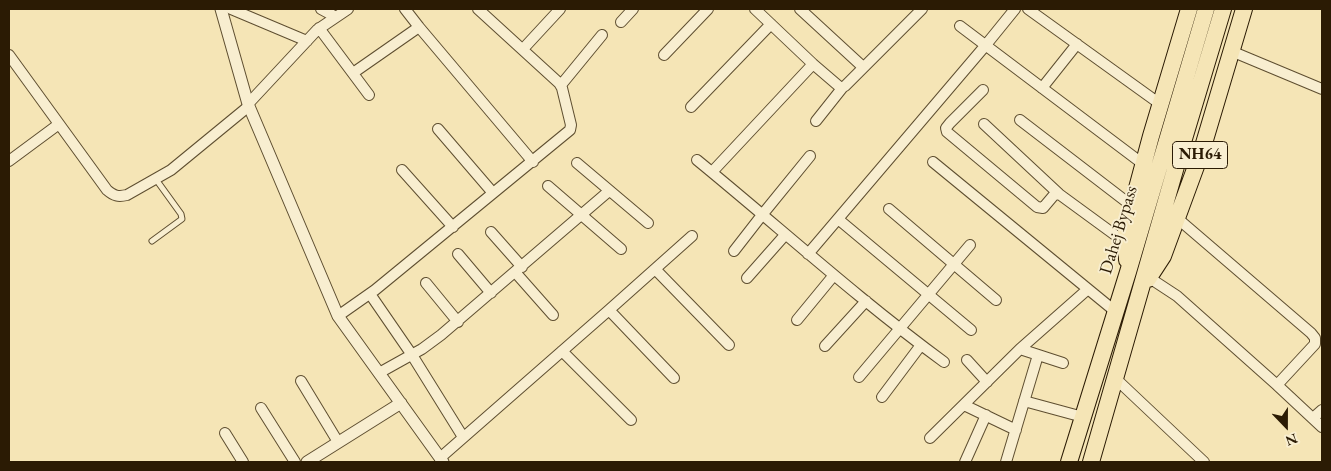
<!DOCTYPE html>
<style>
body{margin:0}
#map{position:relative;width:1331px;height:471px;overflow:hidden;background:#f5e5b6;font-family:"EB Garamond",serif}
canvas{display:block}
.frame{position:absolute;inset:0;border:10px solid #2b1b04;pointer-events:none}
.north{position:absolute;left:1261px;top:401px;width:50px;height:50px;-webkit-text-stroke:4px #f8eed0;paint-order:stroke;rotate:158deg;font-size:14px;font-weight:700;line-height:20px;text-align:center;color:#2b1b04}
.north::after{content:'';display:block;margin:auto;width:18px;height:22px;background:#2b1b04;clip-path:polygon(50% 0,100% 100%,50% 72%,0 100%)}
</style>
<div id="map">
<canvas width="1331" height="471"></canvas>
<div class="frame"></div>
<div class="north">N</div>
</div>
<script>
const g = document.querySelector('canvas').getContext('2d');
g.lineJoin = 'round';
function trace(path, color, width, dash) {
  g.strokeStyle = color;
  g.lineWidth = width;
  g.lineCap = dash ? 'butt' : 'round';
  g.setLineDash(dash || []);
  g.stroke(path);
}
function label(font, color, halo, rows, align = 'center') {
  g.font = font + ' "EB Garamond",serif';
  g.lineWidth = 4;
  g.setLineDash([]);
  g.textBaseline = 'middle';
  g.strokeStyle = halo;
  g.fillStyle = color;
  for (const [text, x, y, turn = 0] of rows) {
    g.save();
    g.translate(x, y);
    g.rotate((+turn || 0) * Math.PI / 180);
    g.textAlign = isNaN(turn) ? turn : align;
    if (halo) g.strokeText(text, 0, 0);
    g.fillText(text, 0, 0);
    g.restore();
  }
}
const service = new Path2D(`
 M152,241L182,219L181,214L155,178`);
const minor = new Path2D(`
 M231,9L307,41
 M321,9L336,17
 M405,9L419,27L533,162
 M755,9L813,64L841,88L845,86L922,9
 M800,9L863,67
 M1028,9L1160,104
 M621,22L633,9
 M960,26L1143,164
 M319,28L369,95
 M523,49L560,9
 M1231,51L1322,89
 M9,55L107,190C114,196 118,197 127,195L171,170L249,106
 M664,55L708,9
 M353,73L419,27
 M561,85L602,35
 M1042,88L1077,44
 M983,90L950,123L946,128L947,132L1037,207L1043,208L1054,195L1059,194L1126,243
 M248,104L317,30L348,9
 M691,107L771,24
 M1020,120L1132,206
 M816,121L843,87
 M984,124L1059,194
 M438,129L493,193
 M697,160C779,227 858,299 944,362
 M9,161L59,124
 M933,162L1116,312
 M577,163L648,223
 M402,170L453,227
 M712,172L813,64
 M548,186L621,249
 M889,209L996,300
 M1177,218L1311,333L1315,338V344L1277,385
 M838,219L971,330
 M491,232L522,267
 M734,251L762,215L810,156
 M458,254L491,293
 M808,254L985,46L1015,9
 M655,269L729,345
 M515,272L553,315
 M1145,275L1177,296L1277,385L1322,427
 M747,278L785,235
 M426,283L458,322
 M370,294L412,355L463,437
 M609,310L674,378
 M338,316L375,290L570,130L571,125L562,88L559,83L478,9
 M797,320L834,275
 M825,346L866,301
 M1020,349L1063,363
 M562,351L631,420
 M967,360L987,382
 M379,373L422,349L441,335L609,191
 M859,377L970,245
 M1115,378L1204,462
 M301,381L338,442
 M882,397L921,345
 M1024,401L1083,417
 M964,405L1016,430
 M261,408L295,462
 M1313,418L1322,410
 M225,433L243,462
 M930,438L1020,349L1088,289
 M440,458L609,310L692,236
 M965,462L986,415
 M1006,462L1038,355`);
const tertiary = new Path2D(`
 M221,9L248,104L338,316L443,462
 M307,462L401,403`);
const trunk = new Path2D(`
 M1127,260L1126,229L1151,136L1189,9
 M1148,279L1163,256L1202,150L1244,9
 M1069,462L1128,272L1206,9
 M1091,462L1183,142L1223,9`);
trace(service, '#5e4e30', 7);
trace(minor, '#5e4e30', 12);
trace(tertiary, '#5e4e30', 13);
trace(trunk, '#2b1b04', 18);
trace(service, '#f8eed0', 5);
trace(minor, '#f8eed0', 10);
trace(tertiary, '#f8eed0', 11);
trace(trunk, '#f5e5b6', 16);
for (const [x, y, w] of [
 [1200,155,55]
]) {
  const box = new Path2D();
  box.roundRect(x - w / 2, y - 13.5, w, 27, 4);
  g.fillStyle = '#f8eed0';
  g.fill(box);
  trace(box, '#2b1b04', 1);
}
label('bold 16px', '#2b1b04', null, [
 ["NH64",1200,155]
]);
label('18px', '#2b1b04', '#f8eed0', [
 ["Dahej Bypass",1119,230,-73]
]);
</script>
